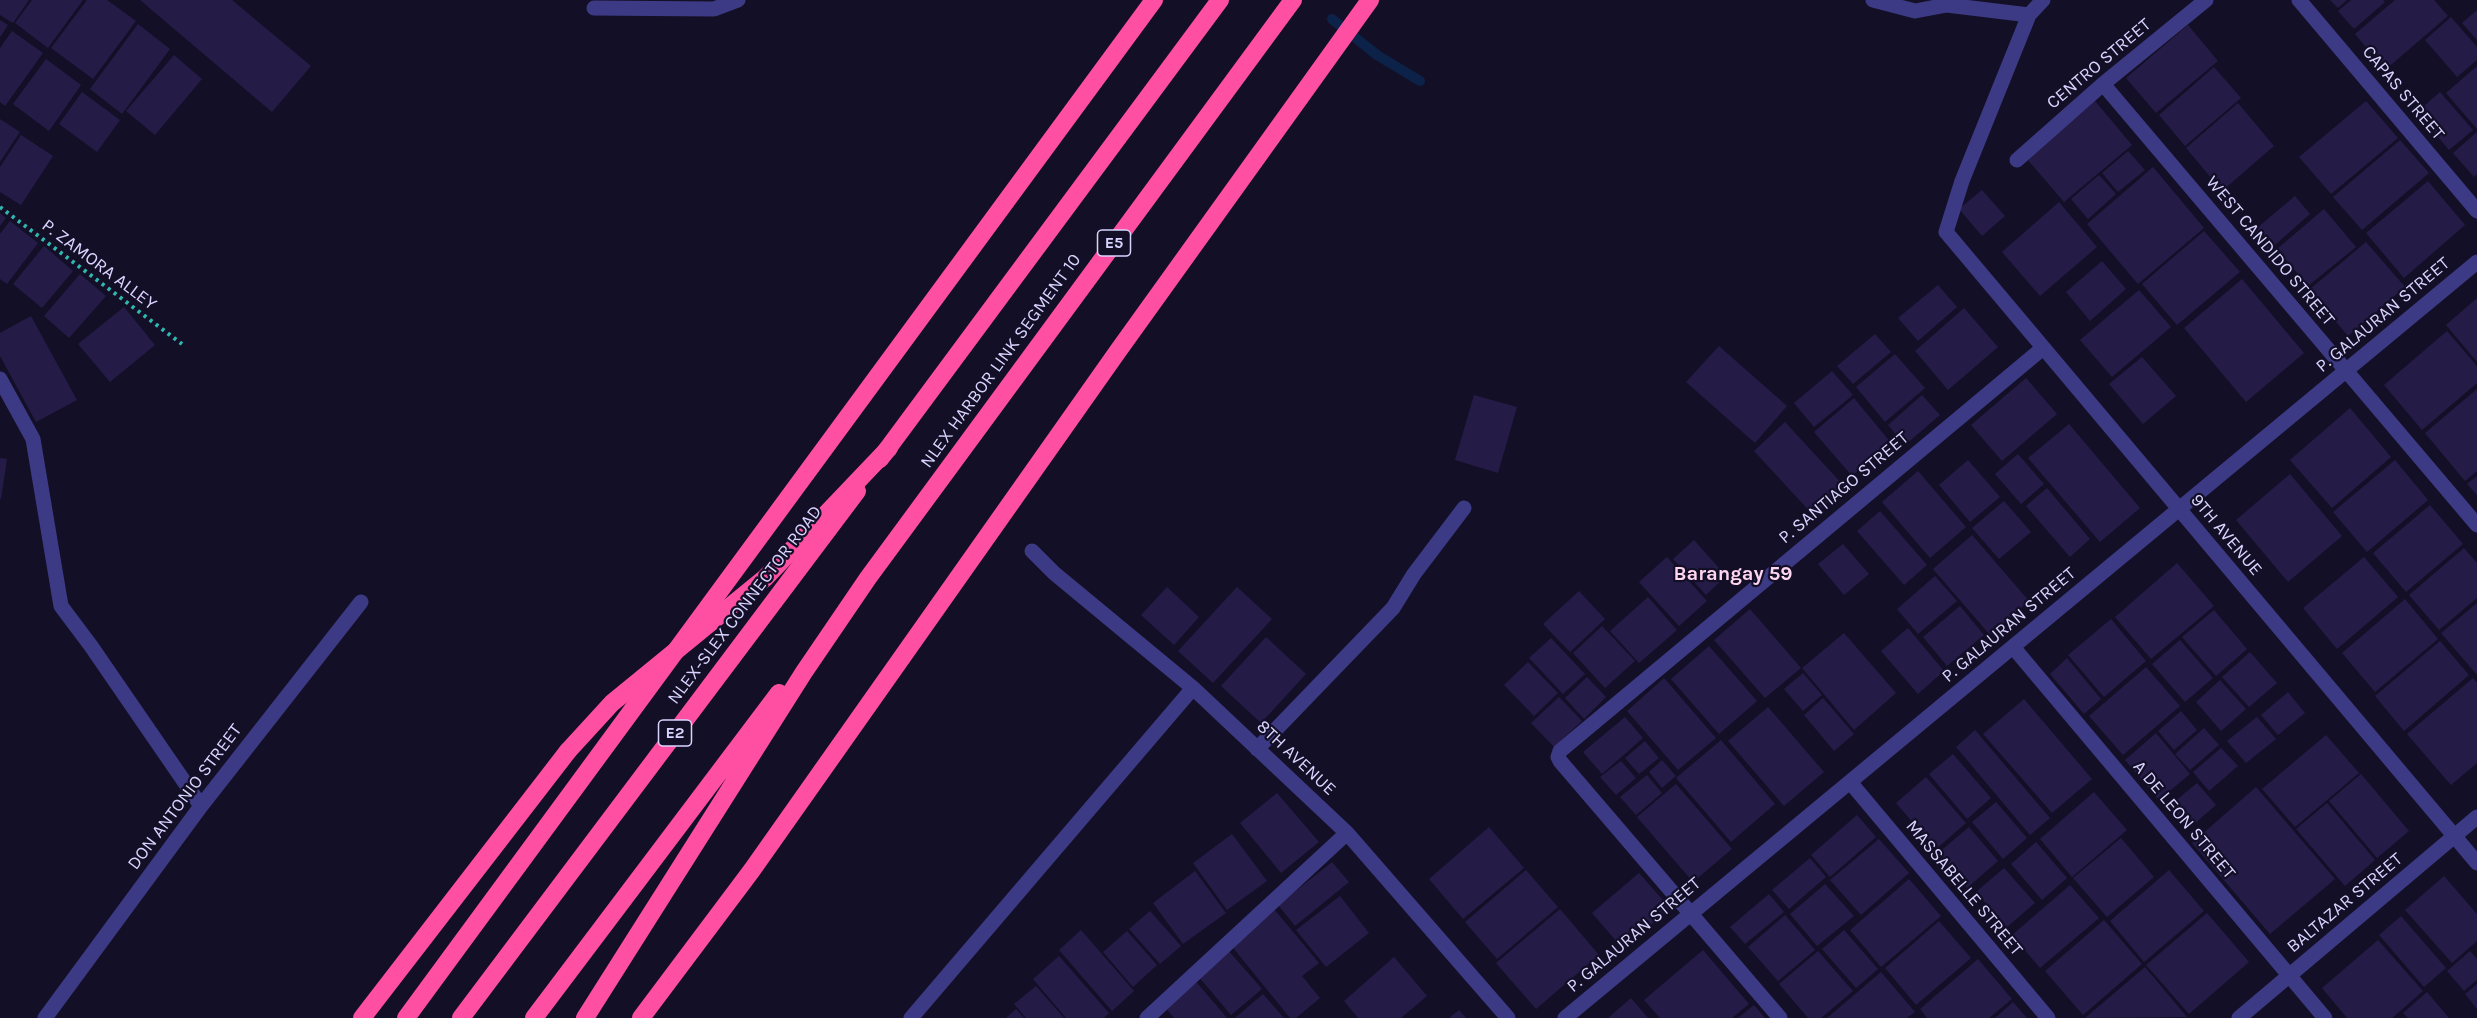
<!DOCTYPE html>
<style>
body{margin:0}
canvas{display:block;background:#130f26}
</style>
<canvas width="2477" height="1018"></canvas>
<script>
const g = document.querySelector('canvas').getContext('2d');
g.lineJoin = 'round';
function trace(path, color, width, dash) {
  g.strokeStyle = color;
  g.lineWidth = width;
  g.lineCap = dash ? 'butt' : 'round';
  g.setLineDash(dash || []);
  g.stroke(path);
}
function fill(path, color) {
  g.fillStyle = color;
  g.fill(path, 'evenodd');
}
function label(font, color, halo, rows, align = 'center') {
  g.font = font + ' Karla,sans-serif';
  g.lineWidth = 4.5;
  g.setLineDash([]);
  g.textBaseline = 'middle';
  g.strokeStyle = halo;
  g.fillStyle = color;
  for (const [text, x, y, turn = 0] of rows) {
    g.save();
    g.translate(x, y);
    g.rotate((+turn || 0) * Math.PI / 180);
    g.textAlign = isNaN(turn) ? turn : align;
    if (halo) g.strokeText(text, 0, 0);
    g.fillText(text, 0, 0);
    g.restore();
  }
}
trace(new Path2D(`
 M1332,19L1377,55L1420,81`), '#0c2248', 10);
fill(new Path2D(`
 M0,0H29L13,23L0,15Z
 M32,0H83L48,48L15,23Z
 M87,0H107L136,21L93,79L51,48Z
 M140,0H232L311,66L272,112Z
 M2330,0H2347L2338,8Z
 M2351,0H2383L2385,2L2354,29L2338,11Z
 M2395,0H2434L2448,16L2385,70L2355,34Z
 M2477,10V40L2462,23Z
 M2451,17L2477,47V60L2457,77L2425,40Z
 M0,20L8,25L0,37Z
 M138,24L170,49L122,114L90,89Z
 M2188,25L2218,61L2156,113L2126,78Z
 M12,31L43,53L5,106L0,102V48Z
 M174,55L202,79L155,135L126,111Z
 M46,59L81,85L49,131L13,104Z
 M2477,66V129L2446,93Z
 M2214,67L2241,98L2185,146L2159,115Z
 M82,92L120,120L97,152L59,124Z
 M2440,92L2473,130L2449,150L2417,112Z
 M2095,101L2132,145L2064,202L2027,159Z
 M2366,101L2398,138L2331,194L2299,157Z
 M2238,103L2274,146L2222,191L2186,148Z
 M0,119L20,132L0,162Z
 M2477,132V174L2474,177L2453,153Z
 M21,135L53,156L21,205L0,192V167Z
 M2400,140L2429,173L2362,230L2333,197Z
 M2128,151L2145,170L2118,192L2102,173Z
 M2153,167L2204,228L2138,284L2087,224Z
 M2099,175L2116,194L2088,219L2071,199Z
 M2428,181L2465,225L2404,278L2366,233Z
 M1982,190L2005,216L1982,236L1959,209Z
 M2295,196L2310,214L2267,252L2251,233Z
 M2059,202L2097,247L2040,296L2002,252Z
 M2324,209L2356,247L2308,286L2277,249Z
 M0,213L6,218L0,226Z
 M10,221L38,243L7,284L0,279V234Z
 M2204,231L2240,272L2177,325L2142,284Z
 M2366,242L2405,287L2348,336L2309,290Z
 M44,246L73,271L42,308L13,284Z
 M2102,261L2126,289L2090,321L2066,292Z
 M80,274L106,296L69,338L44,316Z
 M2242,279L2304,353L2246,402L2184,328Z
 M1938,285L1957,307L1918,341L1898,318Z
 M2139,290L2171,327L2112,377L2080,340Z
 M2477,298V362L2446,325Z
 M124,307L155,345L110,382L78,344Z
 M1964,308L1998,347L1948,390L1915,351Z
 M31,316L77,400L36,422L0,356V333Z
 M2447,331L2477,366V383L2422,430L2384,385Z
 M1875,334L1891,352L1853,384L1837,366Z
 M1719,346L1787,406L1755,443L1686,382Z
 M1895,354L1925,388L1885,422L1856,387Z
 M2142,357L2176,396L2143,424L2109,384Z
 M1832,371L1853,395L1814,427L1794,403Z
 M2026,378L2057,414L2002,461L1971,425Z
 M2477,389V471L2465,481L2425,433Z
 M1474,395L1517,407L1498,473L1455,460Z
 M1922,395L1940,415L1905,445L1888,425Z
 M1854,398L1891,443L1852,476L1814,432Z
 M2350,408L2391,457L2332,508L2290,460Z
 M1785,422L1845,487L1814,516L1754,451Z
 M2069,424L2140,508L2100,542L2028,458Z
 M2018,454L2044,484L2021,504L1995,474Z
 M0,458L7,459L1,499H0Z
 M1968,460L2000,497L1970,522L1939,485Z
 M2395,460L2428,500L2367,552L2333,512Z
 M1918,471L1966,527L1930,558L1882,502Z
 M2290,474L2342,536L2288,582L2236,520Z
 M2477,476V495L2467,484Z
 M2047,488L2090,539L2070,557L2026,506Z
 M2004,501L2031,532L1999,559L1972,528Z
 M2430,505L2463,544L2406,592L2373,553Z
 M1880,511L1927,565L1904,585L1857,531Z
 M1972,535L2029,601L1990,635L1933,569Z
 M1694,540L1726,576L1706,595L1673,559Z
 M1843,544L1869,574L1844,595L1818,564Z
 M2464,548L2477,563V598L2439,630L2409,595Z
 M1667,557L1707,601L1679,626L1639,582Z
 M2364,557L2398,597L2337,649L2303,608Z
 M2177,563L2214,606L2151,659L2115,617Z
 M1935,576L1957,601L1918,634L1897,609Z
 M1167,587L1199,617L1174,645L1141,615Z
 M1237,587L1272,619L1213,683L1178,651Z
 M1579,591L1605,619L1570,652L1543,624Z
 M1648,597L1677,630L1639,663L1610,631Z
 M2405,599L2438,639L2375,692L2342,653Z
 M2477,603V675L2441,633Z
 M1960,606L1984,635L1947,666L1923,637Z
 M1750,609L1801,668L1765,698L1714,640Z
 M2214,610L2247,649L2216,676L2182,637Z
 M2111,619L2146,661L2104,697L2068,655Z
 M1602,626L1635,661L1605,688L1573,653Z
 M1908,628L1944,671L1918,694L1881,651Z
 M1844,633L1896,693L1854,730L1802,668Z
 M1266,637L1306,674L1261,723L1221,686Z
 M1551,638L1585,674L1563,694L1529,658Z
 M2180,640L2213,678L2185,702L2152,664Z
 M2440,641L2469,675L2404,731L2375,696Z
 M1709,646L1757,701L1719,734L1671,679Z
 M2250,652L2277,683L2249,707L2222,677Z
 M2067,658L2101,699L2084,714L2050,674Z
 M1528,662L1558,693L1534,716L1504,685Z
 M2146,667L2180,706L2123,755L2089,716Z
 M1803,673L1822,695L1803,711L1784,689Z
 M1587,677L1606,697L1584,719L1565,698Z
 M1664,678L1716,738L1678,770L1627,711Z
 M2473,678L2477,683V763L2451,785L2407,734Z
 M2220,680L2246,709L2221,731L2196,702Z
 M2288,692L2305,713L2278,735L2261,715Z
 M1559,697L1582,721L1554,747L1531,723Z
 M1823,698L1854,734L1834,751L1804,715Z
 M2024,699L2092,779L2052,813L1983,734Z
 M1768,707L1824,772L1784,806L1728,741Z
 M2181,711L2197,730L2174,750L2158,731Z
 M1625,717L1643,738L1602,774L1583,752Z
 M2257,717L2276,739L2246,763L2227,741Z
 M2204,728L2219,745L2190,770L2175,754Z
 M1975,730L2050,818L2030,835L1956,747Z
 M2156,733L2190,774L2159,800L2125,760Z
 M2326,735L2359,773L2295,827L2262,789Z
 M1721,740L1775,804L1731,842L1676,778Z
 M1645,741L1659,758L1639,774L1625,758Z
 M2221,748L2238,766L2209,791L2193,772Z
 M1953,754L1991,798L1967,819L1929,774Z
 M1662,760L1676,776L1662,788L1649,772Z
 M1621,761L1636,778L1616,795L1600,777Z
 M2361,774L2409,831L2377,858L2329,801Z
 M1647,775L1662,793L1636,815L1620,797Z
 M1926,777L1966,823L1936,849L1896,803Z
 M2197,783L2216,805L2187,830L2168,807Z
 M1676,784L1732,849L1693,882L1637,817Z
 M2256,787L2335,879L2270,934L2192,843Z
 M2094,792L2127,830L2072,877L2040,839Z
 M1277,793L1319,842L1281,873L1240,823Z
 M1996,802L2027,838L2003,859L1972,822Z
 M2327,803L2375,860L2345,886L2296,829Z
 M1857,815L1876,837L1830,877L1811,855Z
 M1489,827L1524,868L1463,919L1429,879Z
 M1969,827L1998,861L1967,888L1937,854Z
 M1232,834L1267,881L1227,910L1193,863Z
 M2121,838L2154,877L2107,917L2073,878Z
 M1879,839L1909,873L1861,915L1830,880Z
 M2036,842L2067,878L2042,900L2011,864Z
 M1810,858L1826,877L1789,909L1772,890Z
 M1332,862L1349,882L1295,926L1278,905Z
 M2004,868L2035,903L2007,927L1976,892Z
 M1526,870L1558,907L1497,959L1465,922Z
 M2169,870L2204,911L2144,962L2110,921Z
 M1195,871L1226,913L1183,944L1153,903Z
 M1639,873L1670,908L1623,949L1592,913Z
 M2444,876L2477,914V941L2452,963L2405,910Z
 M1909,879L1941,916L1881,967L1850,930Z
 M1825,884L1854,916L1817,946L1790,914Z
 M2070,885L2099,918L2040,968L2012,935Z
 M1769,894L1784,912L1745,944L1730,927Z
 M1340,896L1369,933L1326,967L1296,930Z
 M1274,909L1319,963L1302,976L1320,998L1296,1018H1290L1230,944Z
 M1560,909L1599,955L1536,1009L1496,963Z
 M1150,911L1181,946L1160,964L1129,929Z
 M2207,913L2249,962L2189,1014L2146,965Z
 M1785,915L1815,950L1778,981L1748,947Z
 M2401,916L2446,968L2424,987L2379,935Z
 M2104,920L2142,964L2083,1015L2045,971Z
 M1939,921L1971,958L1916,1005L1885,968Z
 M1081,930L1134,991L1112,1011L1059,950Z
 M1844,930L1878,969L1856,988L1822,949Z
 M1127,931L1157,965L1133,987L1103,952Z
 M2378,940L2423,991L2392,1018H2347L2322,988Z
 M1228,950L1262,989L1231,1015L1198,976Z
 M1703,950L1749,1004L1732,1018H1660L1644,1000Z
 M1818,951L1853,991L1821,1018H1808L1779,984Z
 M2470,951L2477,959V980L2464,991L2447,971Z
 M1059,956L1109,1013L1104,1018H1066L1033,979Z
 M1394,957L1427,996L1401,1018H1358L1344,1001Z
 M1978,959L2012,999L1989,1018H1927L1920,1009Z
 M2145,967L2187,1017L2085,1018Z
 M1881,972L1915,1012L1907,1018H1827Z
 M1193,978L1227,1018H1174L1162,1004Z
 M2477,984V1009L2465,994Z
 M1036,986L1064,1018H1026L1014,1004Z
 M2427,992L2449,1018H2408L2403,1013Z
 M1263,994L1284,1018H1235Z
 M1631,998L1648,1018H1608Z
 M2013,1002L2027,1018H1995Z
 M1754,1005L1765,1018H1738Z
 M1016,1009L1024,1018H1006Z
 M1459,1010L1466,1018H1449Z`), '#241b47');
trace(new Path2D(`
 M0,207L182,344`), '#2fb8b0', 4, [3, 4.5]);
trace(new Path2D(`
 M1873,0L1915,11L1947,5L2029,15
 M2043,0L2029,15L1962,181L1946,232L2477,863
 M2299,0L2477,211
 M594,8L714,9L738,0
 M2103,84L2477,525
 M2017,160L2103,84L2206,0
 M0,379L33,439L61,606L91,646L201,806
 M1032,551L1054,573L1193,688L1347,833L1508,1018
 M2013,647L2325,1018
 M1257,749L1393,608L1414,574L1464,508
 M1850,782L2048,1018
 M45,1018L201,806L361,602
 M911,1018L1193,688
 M1147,1018L1347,833
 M1565,1018L2477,262
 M1780,1018L1560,761L1558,757L1560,751L2043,348
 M2239,1018L2477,817`), '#3d3a85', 15);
trace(new Path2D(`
 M880,459L1220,0
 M362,1018L568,751
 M406,1018L1154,0
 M461,1018L857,491
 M534,1018L779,693
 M585,1018L804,672L868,578L1293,0
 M641,1018L752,870L1118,351L1370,0`), '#ff4fa3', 18);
trace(new Path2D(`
 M568,751L612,703L765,578L889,448`), '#ff4fa3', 18);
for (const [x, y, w] of [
 [1114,243,33],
 [675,733,33]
]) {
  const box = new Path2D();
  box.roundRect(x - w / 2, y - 13, w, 26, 4.5);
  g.fillStyle = '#130f26';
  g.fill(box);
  trace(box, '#d9d4ff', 1.5);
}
label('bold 16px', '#d9d4ff', null, [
 ["E5",1114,243],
 ["E2",675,733]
]);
label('18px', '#d9d4ff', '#130f26', [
 ["CENTRO STREET",2099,64,-40],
 ["CAPAS STREET",2403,93,50],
 ["WEST CANDIDO STREET",2270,251,50],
 ["P. ZAMORA ALLEY",99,265,37],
 ["P. GALAURAN STREET",2383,315,-40],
 ["NLEX HARBOR LINK SEGMENT 10",1001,361,-54],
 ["P. SANTIAGO STREET",1844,488,-40],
 ["9TH AVENUE",2226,535,50],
 ["NLEX-SLEX CONNECTOR ROAD",745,605,-53],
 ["P. GALAURAN STREET",2009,625,-40],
 ["8TH AVENUE",1296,758,43],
 ["DON ANTONIO STREET",185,797,-53],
 ["A DE LEON STREET",2184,820,50],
 ["MASSABELLE STREET",1964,888,50],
 ["BALTAZAR STREET",2345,903,-40],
 ["P. GALAURAN STREET",1634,935,-40]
]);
label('bold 20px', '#ffd6f0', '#130f26', [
 ["Barangay 59",1733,574]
]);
</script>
